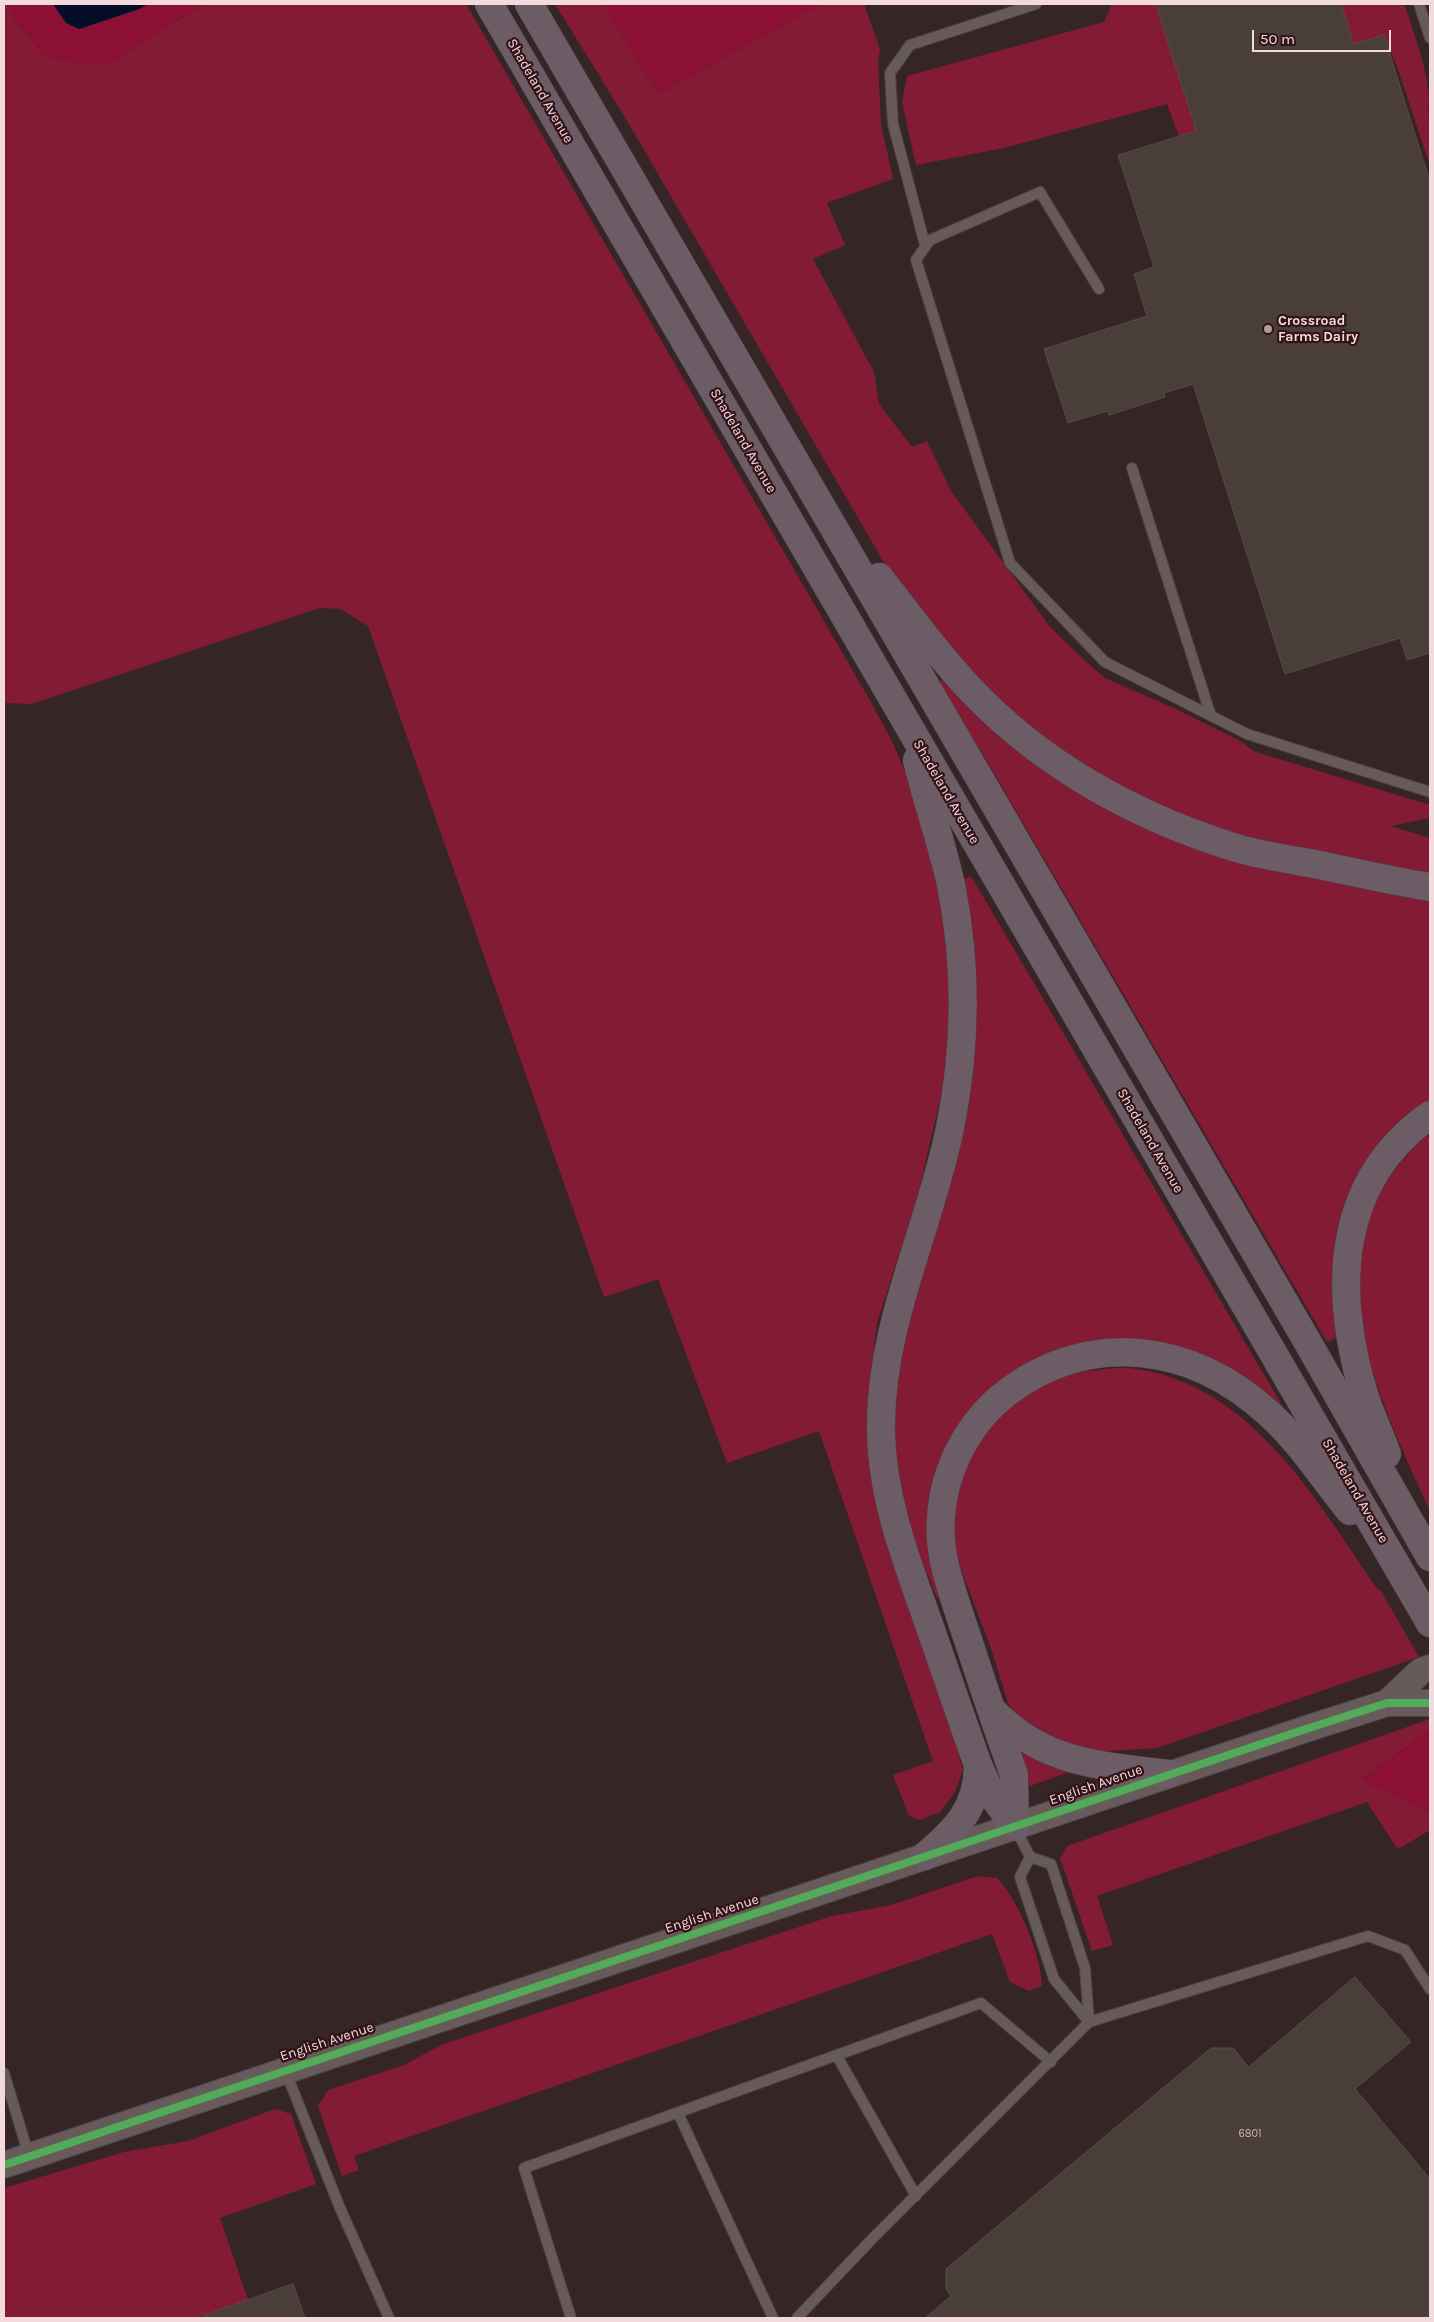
<!DOCTYPE html>
<style>
body{margin:0}
#map{position:relative;width:1434px;height:2322px;overflow:hidden;background:#362527;font-family:Karla,sans-serif}
canvas{display:block}
.frame{position:absolute;inset:0;border:5px solid #f3dbdd;pointer-events:none}
.scale{position:absolute;left:1252px;top:30px;width:139px;height:22px;box-sizing:border-box;border:2px solid #f3dbdd;border-top:0;padding-left:6px;font-size:15px;line-height:18px;white-space:nowrap;color:#f3dbdd;-webkit-text-stroke:4px #331317;paint-order:stroke}
</style>
<div id="map">
<canvas width="1434" height="2322"></canvas>
<div class="frame"></div>
<div class="scale">50 m</div>
</div>
<script>
const g = document.querySelector('canvas').getContext('2d');
g.lineJoin = 'round';
function fill(path, color) {
  g.fillStyle = color;
  g.fill(path, 'evenodd');
}
function trace(path, color, width, dash) {
  g.strokeStyle = color;
  g.lineWidth = width;
  g.lineCap = dash ? 'butt' : 'round';
  g.setLineDash(dash || []);
  g.stroke(path);
}
function label(font, color, halo, rows, align = 'center') {
  g.font = font + ' Karla,sans-serif';
  g.lineWidth = 4.5;
  g.setLineDash([]);
  g.textBaseline = 'middle';
  g.strokeStyle = halo;
  g.fillStyle = color;
  for (const [text, x, y, turn = 0] of rows) {
    g.save();
    g.translate(x, y);
    g.rotate((+turn || 0) * Math.PI / 180);
    g.textAlign = isNaN(turn) ? turn : align;
    if (halo) g.strokeText(text, 0, 0);
    g.fillText(text, 0, 0);
    g.restore();
  }
}
fill(new Path2D(`
 M4,4H7L17,23L43,54L77,64H107L204,4H466L868,697L892,741L909,781L941,888L948,942L949,1043L941,1095L918,1195L877,1323L869,1391L949,1721L963,1770L955,1792L940,1812L920,1820L909,1816L893,1775L933,1761L819,1431L727,1463L658,1279L604,1297L368,626L341,609L319,608L31,704L4,703Z
 M555,4H604L658,94L820,4H864L880,49L878,61L881,124L893,179L827,203L845,245L813,259L874,372L879,404L912,447L927,441L951,491L1050,627L1083,659L1105,678L1178,710L1242,742L1253,751L1430,805V818L1391,826L1430,838V874L1256,841L1163,810L1070,759L980,683L893,578L623,114Z
 M1112,4H1156L1196,131L1179,136L1167,104L1004,148L916,165L902,102L907,76L1104,22Z
 M1341,4H1404C1413,30 1434,86 1428,112L1430,120V166L1399,72L1384,35L1354,44Z
 M948,676L1138,820L1430,895V1103L1404,1120L1371,1154L1348,1200L1339,1336L1327,1342L978,746L972,749L936,684Z
 M971,876L1283,1407L1275,1411L1246,1383L1086,1343L1067,1347L1047,1355L964,1421L942,1596L937,1598L899,1503L890,1388L940,1189L960,881Z
 M1430,1134V1511C1385,1411 1320,1285 1387,1181C1399,1163 1412,1147 1430,1134Z
 M1087,1365L1088,1371C1101,1370 1116,1367 1129,1368C1249,1381 1314,1497 1376,1587L1381,1591L1419,1657L1157,1748L1092,1752L1063,1746L1018,1718L1008,1703L992,1651L963,1575L957,1554L954,1529V1503L960,1481L971,1455L989,1427L1013,1403L1033,1389Z
 M1430,1719V1731L1361,1779L1430,1813V1830L1400,1848L1396,1847L1367,1802L1097,1896L1113,1945L1092,1951L1060,1858L1067,1846Z
 M1016,1744L1077,1769L1030,1786Z
 M978,1876L997,1878C1019,1901 1041,1955 1042,1986L1029,1991L1010,1982L992,1934L354,2156L359,2170L342,2176L318,2106L328,2090L404,2065L441,2045L832,1916L891,1905Z
 M275,2109L291,2114L316,2184L220,2218L248,2300L197,2318H4V2188L124,2152L188,2141Z`), '#831b35');
fill(new Path2D(`
 M7,4H53L66,22L80,29L139,9L148,4H204L107,64H77L43,54L17,23Z
 M604,4H820L658,94Z
 M1430,1731V1813L1361,1779Z`), '#8c0f35');
fill(new Path2D(`
 M53,4H148L139,9L79,29L66,23Z`), '#050e29');
const building = new Path2D(`
 M1156,4H1341L1354,44L1384,35L1430,182V653L1407,660L1400,638L1285,674L1193,384L1164,393L1165,397L1109,415L1107,411L1068,423L1044,349L1147,316L1134,274L1154,267L1118,155L1196,131Z
 M1355,1977L1411,2042L1355,2089L1430,2179V2318H925L951,2296L946,2289V2269L1211,2048H1233L1248,2067Z
 M293,2284L305,2318H204L203,2316Z`);
fill(building, '#4a3e39');
trace(building, '#584c47', 1);
const service = new Path2D(`
 M1419,4L1430,38
 M925,245L893,124L890,73L910,45L1036,4
 M1099,289L1040,192L930,240L916,260L1010,563L1105,662L1247,734L1430,792
 M1132,468L1211,716
 M1015,1827L1030,1857L1051,1864L1085,1968L1089,2022L1054,1979L1020,1877L1030,1857
 M837,2056L916,2196
 M285,2070L340,2208L389,2318
 M4,2073L29,2156
 M678,2113L773,2318
 M571,2318L524,2168L981,2003L1051,2062
 M797,2318L872,2239L1089,2022L1368,1936L1405,1950L1430,1989`);
const tertiary = new Path2D(`
 M1387,1703L1421,1671L1430,1668
 M4,2165L1306,1729L1387,1703H1430`);
const motorway = new Path2D(`
 M489,4L1430,1623
 M529,4L1307,1341L1430,1557
 M879,577C909,615 937,654 970,689C1040,763 1132,815 1230,846C1257,855 1287,859 1315,864C1353,872 1392,881 1430,887
 M917,760C927,802 942,843 951,885C967,965 966,1049 950,1128C929,1231 879,1326 881,1432C882,1495 904,1554 925,1613C943,1664 960,1715 978,1765L990,1792L1015,1827
 M1387,1454C1380,1434 1370,1414 1364,1394C1333,1291 1335,1182 1430,1115
 M992,1712L1014,1775L1015,1827
 M1168,1774C1098,1765 1043,1764 991,1709C981,1680 972,1651 962,1622C951,1587 938,1555 941,1518C944,1468 969,1421 1009,1391C1092,1330 1192,1344 1267,1412C1299,1440 1323,1478 1350,1511
 M925,1856C956,1830 978,1808 978,1765`);
trace(service, '#4f4041', 12);
trace(tertiary, '#4f4041', 28);
trace(motorway, '#4f4041', 29);
trace(service, '#675a5b', 10);
trace(tertiary, '#675a5b', 26);
trace(motorway, '#6c5c66', 28);
trace(new Path2D(`
 M4,2165L1306,1729L1387,1703H1430`), '#51ab58', 8);
for (const [x, y, r, color] of [
 [1268,329,5,"#b19b9d"]
]) {
  const dot = new Path2D();
  dot.arc(x, y, r, 0, 2 * Math.PI);
  g.fillStyle = color;
  g.fill(dot);
  trace(dot, '#331317', 2);
}
label('11px', '#c9b4b4', null, [
 ["6801",1250,2134]
]);
label('14px', '#f3dbdd', '#331317', [
 ["Shadeland Avenue",540,91,60],
 ["Shadeland Avenue",743,441,60],
 ["Shadeland Avenue",946,792,60],
 ["Shadeland Avenue",1150,1141,60],
 ["Shadeland Avenue",1355,1491,60],
 ["English Avenue",1096,1785,-19],
 ["English Avenue",712,1914,-18],
 ["English Avenue",327,2042,-18]
]);
label('bold 14px', '#f3dbdd', '#331317', [
 ["Crossroad",1278,321],
 ["Farms Dairy",1278,337]
], 'left');
</script>
